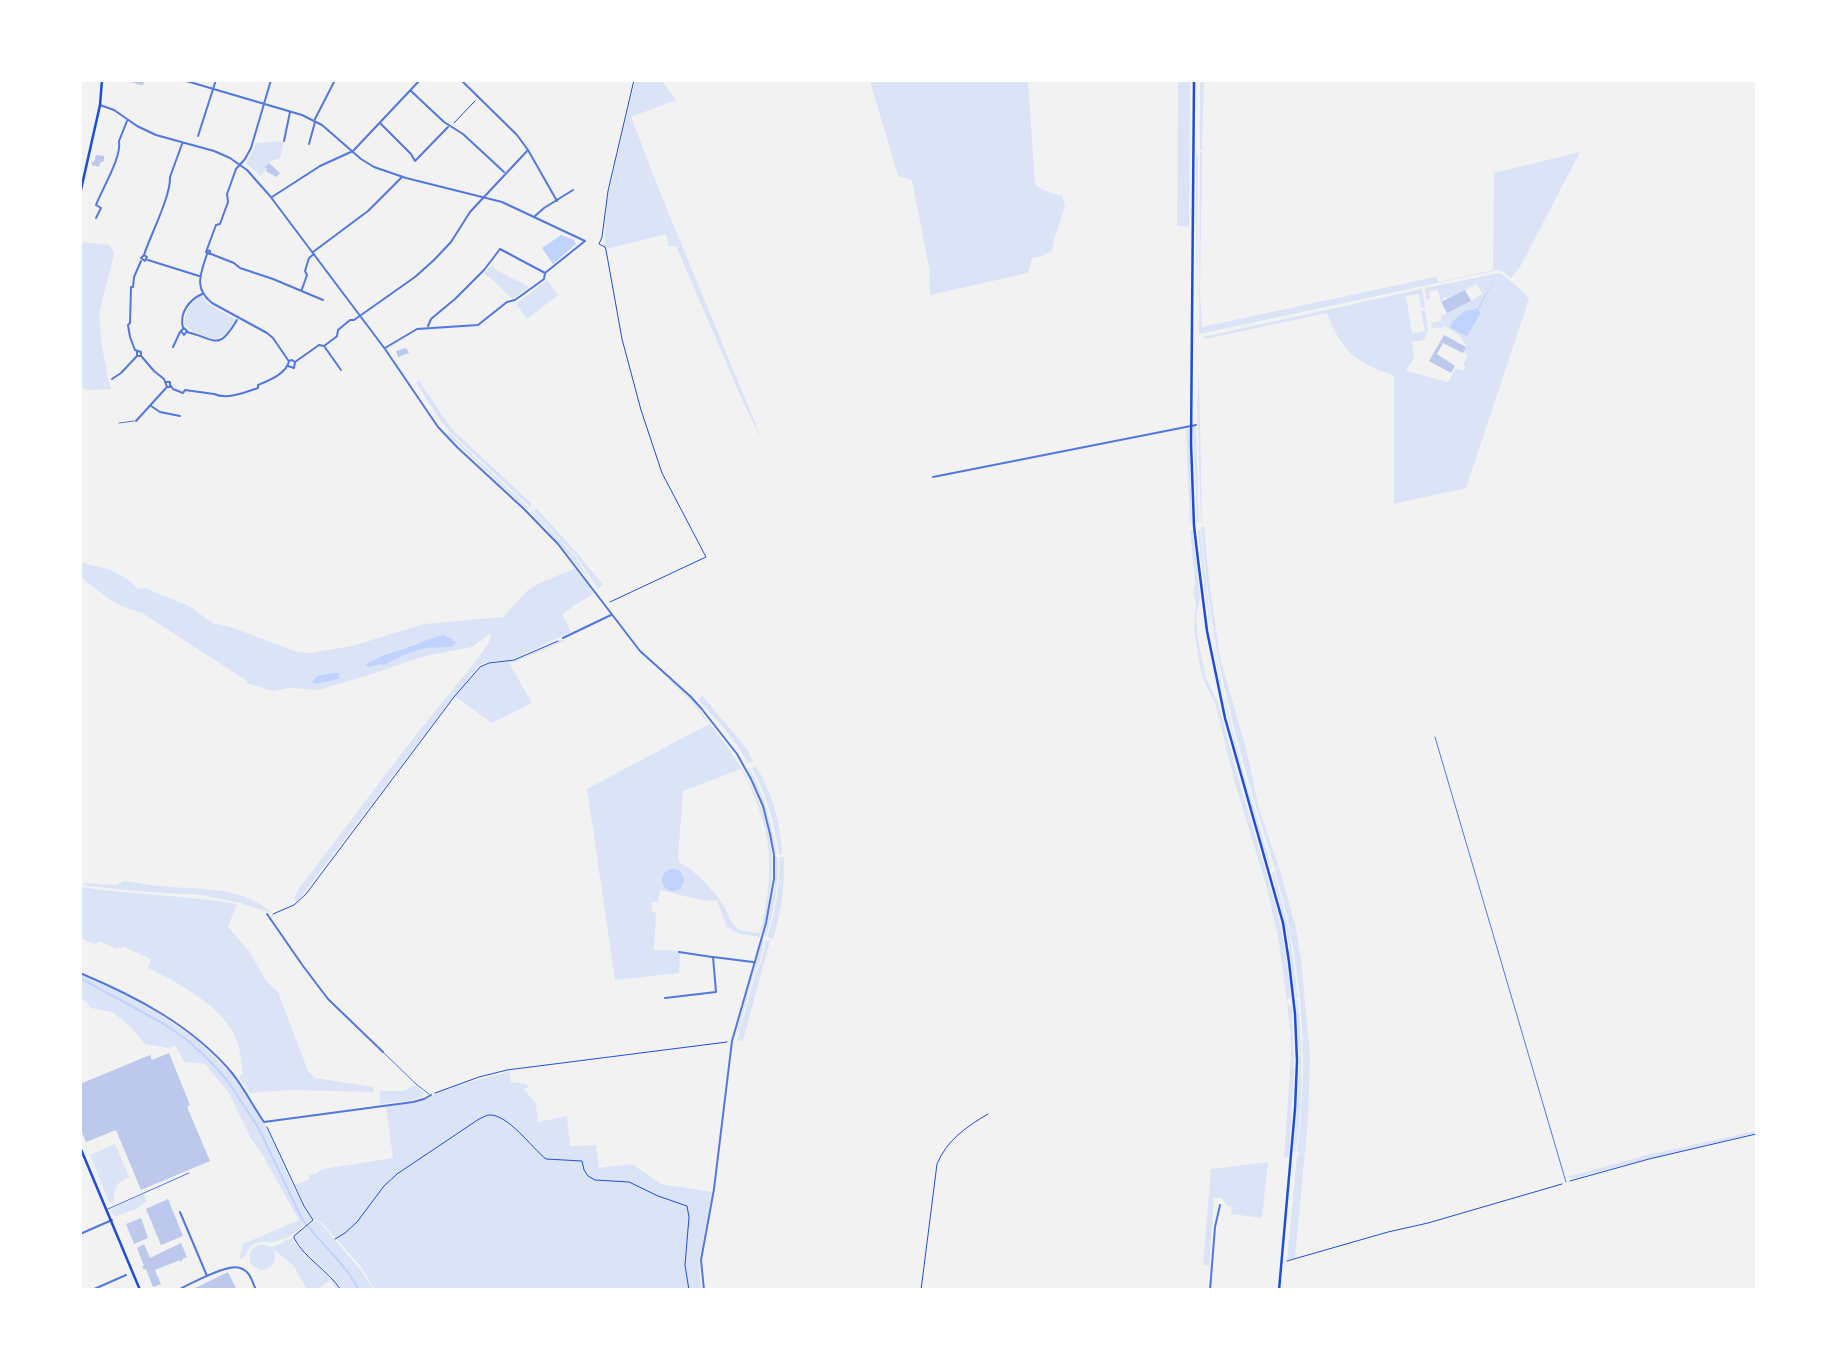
<!DOCTYPE html>
<style>
body{margin:0}
#map{position:relative;width:1837px;height:1370px;overflow:hidden;background:#f2f2f2;font-family:"Archivo Narrow",sans-serif}
canvas{display:block}
.frame{position:absolute;inset:0;border:82px solid #fff;pointer-events:none}
</style>
<div id="map">
<canvas width="1837" height="1370"></canvas>
<div class="frame"></div>
</div>
<script>
const g = document.querySelector('canvas').getContext('2d');
g.lineJoin = 'round';
function fill(path, color) {
  g.fillStyle = color;
  g.fill(path, 'evenodd');
}
function trace(path, color, width, dash) {
  g.strokeStyle = color;
  g.lineWidth = width;
  g.lineCap = dash ? 'butt' : 'round';
  g.setLineDash(dash || []);
  g.stroke(path);
}
fill(new Path2D(`
 M635,81H662L676,100L631,117L662,197L763,442L744,404L676,246L669,247L666,234L607,249L604,245L607,200Z
 M870,81H1028L1035,184L1043,190L1062,196L1065,207L1053,243L1052,251L1043,256L1032,258L1028,273L930,295L929,268L912,180L898,176Z
 M1178,81H1190L1189,227L1177,226Z
 M1200,81H1204L1202,150H1200Z
 M284,141L280,159C272,159 269,162 265,167L266,169L261,176L246,163L253,151L256,142L258,143Z
 M1200,152H1202L1200,295L1202,327L1435,277L1437,278L1439,282L1493,270L1494,173L1580,152L1520,267L1511,278L1505,273L1498,270L1199,334Z
 M1198,156L1197,335L1196,157Z
 M81,242L109,245L114,252C111,273 103,292 100,312C98,332 106,369 111,389L92,390L81,388Z
 M491,265C502,275 516,279 529,287L513,299C502,291 496,281 484,274Z
 M1500,273L1519,288L1529,299L1466,488L1394,504V376C1354,360 1343,354 1327,313L1205,339L1203,337L1422,289L1425,308H1421L1419,294L1406,296L1412,333L1425,331L1421,311L1425,310L1428,330L1424,340L1412,342L1414,358L1406,371L1448,382L1456,368L1463,371L1466,367L1463,365L1468,355L1463,352L1466,345L1459,335L1445,326L1441,328H1432L1431,323L1441,321V316L1483,294L1476,284L1447,299L1445,297L1441,302L1438,290L1430,291L1429,299H1426L1425,288Z
 M547,280L558,295L527,319L516,304Z
 M202,295L208,304L236,320L227,333L217,339C204,337 194,333 184,325C185,312 190,301 202,295Z
 M1199,370L1202,523H1201L1197,406Z
 M419,380L443,417L455,432L532,504L530,507L450,432L438,417L416,383Z
 M1193,426H1196L1199,523L1197,521Z
 M1186,429H1189V433L1192,519L1190,523Z
 M449,433L530,509H527L448,435Z
 M536,508L579,555L603,585L598,589L578,559L534,511Z
 M532,510L576,558L591,582L545,527L531,513Z
 M1204,526L1209,579L1220,658L1247,752L1259,809L1277,862L1278,867L1275,869C1255,804 1235,738 1221,672C1211,624 1206,576 1201,527Z
 M1200,528L1211,628L1223,692L1243,772L1272,869C1262,852 1257,824 1251,804C1224,714 1207,624 1198,532Z
 M1190,530H1193L1200,598L1196,617L1198,639L1206,678L1219,706L1239,781L1277,910L1286,954L1291,997L1287,1000L1278,936L1267,888L1235,783L1215,703L1205,683L1200,667L1194,628L1196,602L1193,595L1195,581Z
 M80,561C90,567 98,565 108,569C118,573 131,580 137,589L145,588L189,606L212,623L231,627L297,652L309,653L352,646L424,624L503,617L528,590L540,583L575,568L594,593L562,614L571,632L516,658L485,663L478,666L461,688L479,668L489,664L519,659L563,639L564,641L515,662L509,663L532,703L492,723L454,696L296,903L294,898L298,890L414,737L479,657L489,642L491,635L489,634L472,647L425,656L369,675L318,690L289,688L273,691L246,683L247,681L142,613L119,605L106,597L81,577Z
 M667,678C675,684 684,691 691,699C701,711 710,725 720,737C759,790 780,834 769,901C767,913 765,926 759,937L740,934L727,927L717,900C704,903 675,893 660,890L658,902H652V911L656,913L654,950L680,951L679,973L615,980L587,789L709,724L689,699ZM741,769C773,828 776,869 760,933C754,932 744,932 739,929C731,925 728,913 724,906C717,894 692,867 680,863L678,857L683,791Z
 M702,695L747,749L753,761L750,763H748C735,739 717,720 698,700Z
 M756,766C772,793 781,823 782,854H779C774,823 767,795 752,768Z
 M749,768C765,795 771,823 777,854H775C770,823 762,797 748,770Z
 M775,857H778C779,886 774,910 766,937L764,936L775,888Z
 M779,857H784C784,890 783,907 773,939L767,937C776,909 780,887 779,857Z
 M1279,867L1296,928L1301,960L1310,1055L1308,1120L1295,1258L1287,1260L1297,1156L1301,1153L1297,1152C1310,1059 1302,962 1275,871Z
 M1274,872L1289,930L1298,998H1296L1288,938L1272,873Z
 M124,881C133,882 142,884 151,885C190,891 240,883 272,913L240,903L202,895L134,891L81,885L85,883L116,885Z
 M81,887C133,895 185,895 237,904L228,927L250,952L266,981L278,992L308,1071L315,1078L374,1087V1092L290,1090L250,1093L239,1077L243,1074C241,1064 241,1051 237,1041C226,1009 178,982 148,968L151,959L124,947L116,949L99,941L96,945L81,938Z
 M762,939L764,940L760,961L753,976L739,1029L735,1037Z
 M766,940L770,941L743,1041L737,1040L755,975L761,962Z
 M83,975L128,996L156,1012L197,1040L231,1074L263,1120L293,1186L312,1219C300,1228 288,1240 273,1242C267,1243 261,1241 256,1243C250,1245 248,1250 246,1255L239,1260L243,1244L299,1220L263,1156L250,1137L229,1093L205,1064L184,1062L176,1046L168,1048L145,1044L129,1025L112,1012L91,1008L86,1001L81,1000V980Z
 M1296,1000H1298C1302,1049 1304,1103 1296,1151H1294L1299,1061Z
 M1287,1003L1292,1007L1294,1072L1289,1156L1284,1158L1291,1054L1290,1030Z
 M511,1071L510,1073L511,1082L527,1084L528,1088L524,1089L536,1104L538,1122L567,1116L570,1146L596,1145L599,1168L632,1164L661,1184L712,1192L699,1261L701,1289H374L362,1268L322,1223L313,1219L295,1185L310,1179L309,1175L316,1174L322,1169L393,1158L386,1107L424,1100L439,1091L455,1086Z
 M415,1085L424,1092L423,1097L412,1100L380,1104V1091H403Z
 M1756,1131V1133L1624,1165L1572,1179L1567,1177L1647,1155Z
 M115,1144L129,1177C117,1182 113,1188 114,1201L109,1203L90,1155Z
 M1268,1162L1262,1218L1231,1214L1232,1207L1228,1206L1221,1198H1214L1209,1266L1203,1264L1211,1169Z
 M144,1194L147,1201L138,1208L114,1217L111,1209Z
 M313,1221H318L321,1224L360,1269L373,1289H342C329,1270 306,1258 295,1238L296,1234Z
 M292,1238L295,1243L334,1281L340,1289H336L331,1280L320,1287L321,1289H307L293,1265L274,1250C277,1261 273,1270 260,1270L251,1264C248,1254 252,1243 265,1245C267,1245 268,1247 270,1247C277,1246 286,1240 292,1238Z`), '#dbe4f7');
fill(new Path2D(`
 M561,235L574,240L576,244L553,264L542,248Z
 M1497,274L1479,309L1480,314L1467,336L1450,328L1453,321L1465,311L1478,308Z
 M444,635L452,639L456,643L452,647L425,648L404,655L384,665L380,664L369,667L365,665C380,655 396,652 412,646C423,642 433,637 444,635Z
 M333,673H339V678L335,680L315,684L312,682L317,676Z
 M662 880a11 11 0 1 1 22 0a11 11 0 1 1-22 0Z`), '#bfd3fe');
trace(new Path2D(`
 M82,979L164,1024L186,1039L208,1059L227,1080L258,1127L302,1219C320,1243 345,1263 359,1290`), '#bfd3fe', 2);
fill(new Path2D(`
 M124,80H141L144,82L143,85H140Z
 M96,155L104,156V161L100,163L99,167L92,165V162H94Z
 M269,163L280,173L276,177L266,171L267,169L265,167Z
 M1465,290L1471,301L1447,313L1441,302Z
 M1444,335L1466,347L1463,353L1443,343L1437,354L1455,366L1451,373L1429,361Z
 M406,348L409,353L398,357L396,351Z
 M169,1053L190,1105L187,1107L210,1161L141,1190L116,1130L86,1142L80,1127V1084L150,1055L152,1060Z
 M168,1199L183,1236L161,1245L146,1209Z
 M141,1218L148,1238L134,1244L126,1224Z
 M181,1243L187,1257L182,1259L183,1260L180,1262V1260L155,1270L161,1284L153,1287L146,1269L144,1270L142,1266H144L137,1248L144,1244L150,1258Z
 M228,1272L237,1290H191Z`), '#bdc9ec');
trace(new Path2D(`
 M454,123L475,101
 M610,602L706,557L662,473L641,410L622,339L606,250L605,247L599,244L602,237L608,191L634,80
 M273,914L294,905L306,894L454,697L480,667L489,663L514,660L558,641
 M435,1093L479,1077L507,1070L727,1042
 M267,1127L304,1206L313,1220L294,1236V1238C305,1259 328,1270 341,1290
 M1570,1181L1649,1159L1756,1134
 M335,1239L345,1233L357,1222L384,1186L397,1174L479,1119C482,1118 486,1115 489,1115C508,1114 532,1148 546,1159L582,1161L584,1170L588,1176L595,1180L629,1182L658,1196L687,1206L689,1217L685,1265L689,1290
 M1287,1261L1388,1232L1428,1223L1562,1184
 M921,1290L937,1164C947,1140 966,1127 988,1114`), '#1d4ed8', 1);
trace(new Path2D(`
 M119,423L134,421
 M1435,737L1566,1182
 M383,1052L416,1084L429,1094
 M108,1209L189,1173`), '#5277de', 1);
trace(new Path2D(`
 M183,80L302,115L322,125L361,159L374,167L406,178L502,202L585,241L545,273L544,279L540,282L515,300L507,302L478,325L417,329L385,348
 M461,80L517,135L528,150L557,201
 M411,91L444,122L463,134L504,172
 M100,105L114,110L137,126L156,135L214,151L230,158L247,170L270,196L385,349L438,427L458,448L524,509L558,544L640,651L690,696L701,708L737,754L751,779L763,806L770,834L774,855V879L766,923L732,1041L714,1189L701,1260L704,1290
 M315,119L335,80
 M380,123L411,154L415,161L448,127
 M198,136L216,80
 M284,141L290,112
 M309,144L315,122
 M272,197L320,166L353,151L420,80
 M535,216L544,208L573,190
 M96,218L101,208L96,205C102,189 122,157 119,141L127,121
 M207,250L210,251V254L206,252L216,225L220,224L228,202L227,194L236,169L245,159L251,148L271,80
 M313,252L368,211L402,177
 M207,254C201,273 193,288 212,303L267,333L273,338L288,360
 M211,254L234,263L240,268L273,279L323,300
 M144,255L141,258L145,261L147,257L144,255C150,236 171,196 170,177L182,144
 M148,260L199,276
 M302,289L307,275L305,271L309,258L314,254
 M428,326L431,319L455,299L484,270L500,249L545,273
 M183,328C179,313 189,300 202,294
 M184,328L187,331L184,335L181,331Z
 M187,332C216,339 218,352 237,320
 M324,346L341,370
 M173,347L180,332
 M137,352V356H141V352L135,350L130,337L128,325L130,323L131,287H133L134,277L141,261
 M142,357L154,371L164,379L167,387H170V382H166
 M295,362L319,345L324,346L336,337L337,336L338,330L350,320H354L415,277L434,260L451,242L470,212L528,150
 M112,379L121,373L137,356
 M171,386L173,389L183,393L185,390L214,394C228,400 245,392 258,388V385C270,380 287,373 289,361L292,360L295,362L294,368L288,366
 M151,406L160,412L180,416
 M136,421L166,388
 M933,477L1196,425
 M563,638L611,615
 M267,914L303,966L328,999L383,1052
 M679,952L712,957
 M80,973C135,996 193,1026 232,1073C244,1088 253,1106 264,1122L413,1102L424,1099L431,1095
 M665,998L716,992L713,957L753,962
 M180,1212L207,1276
 M80,1234L112,1220
 M92,1290L126,1275
 M178,1290C190,1284 228,1263 240,1268C250,1271 252,1281 256,1290
 M1210,1290L1215,1227L1220,1205`), '#5277de', 2);
trace(new Path2D(`
 M1194,80L1191,443L1194,526L1198,560L1207,631L1225,718L1283,923L1289,962L1295,1014L1297,1061L1295,1109L1279,1290
 M80,194L100,105L102,80
 M80,1147L140,1290`), '#1d4ed8', 2.5);
</script>
